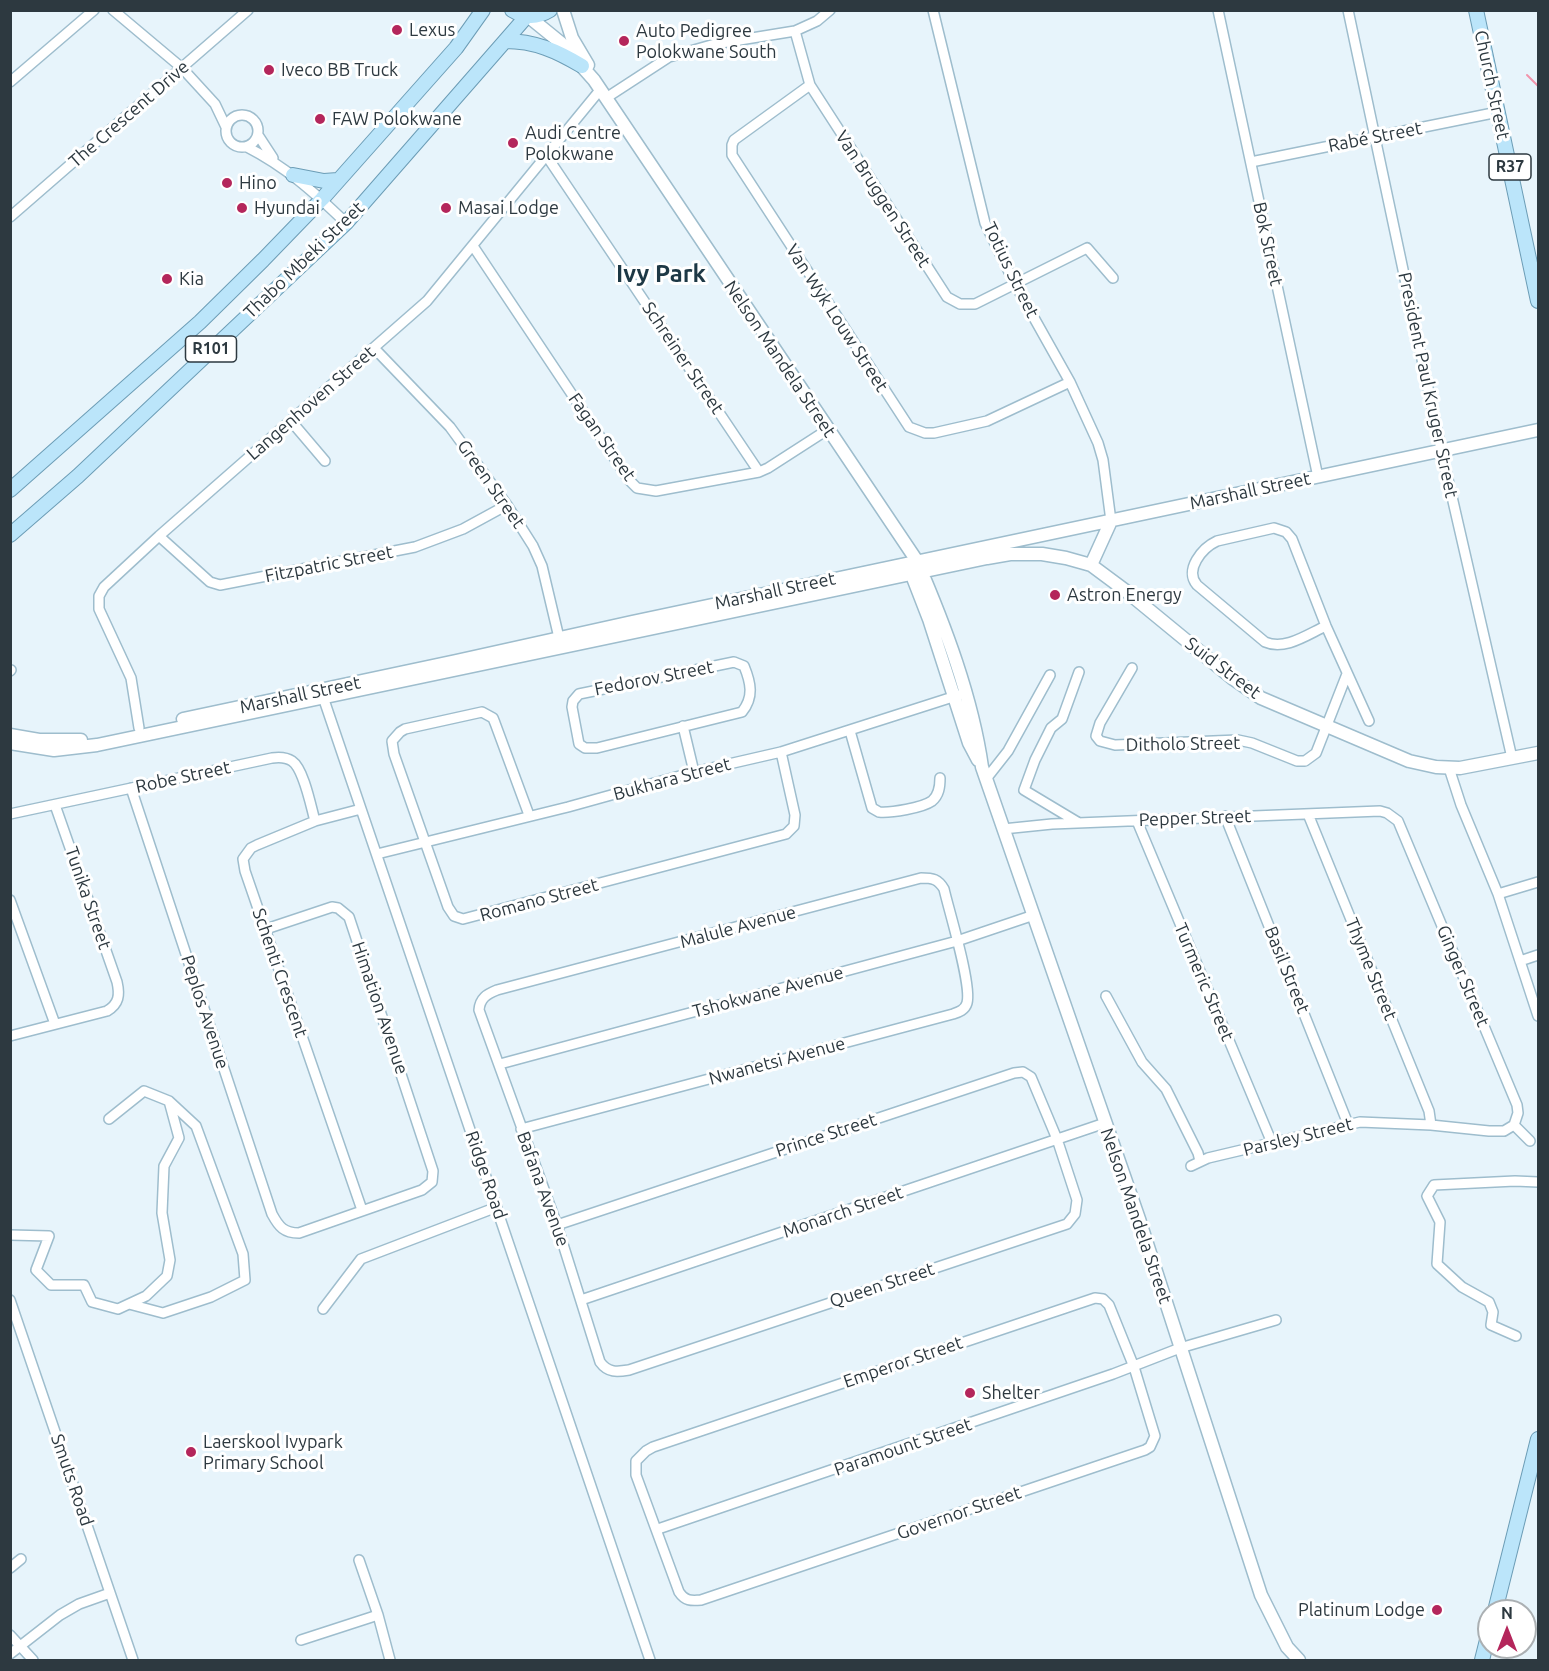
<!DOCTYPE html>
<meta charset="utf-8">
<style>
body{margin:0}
#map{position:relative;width:1549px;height:1671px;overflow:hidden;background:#e7f4fb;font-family:Ubuntu,sans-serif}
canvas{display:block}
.frame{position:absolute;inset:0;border:12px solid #2d3940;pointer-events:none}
.north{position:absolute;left:1477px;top:1599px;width:60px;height:60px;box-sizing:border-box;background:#fff;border:2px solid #abb0b3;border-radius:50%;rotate:0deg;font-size:16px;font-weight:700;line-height:24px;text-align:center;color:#2d3940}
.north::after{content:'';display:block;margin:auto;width:21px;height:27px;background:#b4265b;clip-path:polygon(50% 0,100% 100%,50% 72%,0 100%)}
</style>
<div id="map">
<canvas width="1549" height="1671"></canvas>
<div class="frame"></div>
<div class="north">N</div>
</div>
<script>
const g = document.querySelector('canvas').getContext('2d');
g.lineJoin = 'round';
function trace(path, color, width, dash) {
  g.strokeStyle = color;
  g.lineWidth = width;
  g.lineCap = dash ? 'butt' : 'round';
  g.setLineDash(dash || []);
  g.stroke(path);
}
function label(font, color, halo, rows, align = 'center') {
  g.font = font + ' Ubuntu,sans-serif';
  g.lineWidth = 6;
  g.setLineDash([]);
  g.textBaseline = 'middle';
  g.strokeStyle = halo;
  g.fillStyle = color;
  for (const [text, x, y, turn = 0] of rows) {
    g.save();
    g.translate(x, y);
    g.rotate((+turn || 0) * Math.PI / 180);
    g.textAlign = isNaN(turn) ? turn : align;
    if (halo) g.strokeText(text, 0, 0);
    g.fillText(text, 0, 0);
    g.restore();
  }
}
trace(new Path2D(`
 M1527,75L1538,86`), '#f294ab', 2);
const street = new Path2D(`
 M113,10L182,68L215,104L226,127
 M933,10L985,223L1015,284L1070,382L1098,443L1103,460L1111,521
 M1218,10L1318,477
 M1348,10L1441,449L1512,758
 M795,31L810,85L947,297L960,304H975L1087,248L1113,278
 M10,82L94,10
 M810,85L734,140L732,145V155L909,427L925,433H934L987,421L1070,382
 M606,98L669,57L715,44L795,31L817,21L830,10
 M226 131a16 16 0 1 1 32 0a16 16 0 1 1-32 0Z
 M258,135L273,158
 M247,147C286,167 314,192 346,223
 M546,155L759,472
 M1251,162L1498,112
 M10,217L248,10
 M473,246L629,480L637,488L656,491L759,472L768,468L827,430
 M374,348L450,427L507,505L533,546L542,566L560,642
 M291,421L325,461
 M159,536L210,582L220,585L415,547L463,529L507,505
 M1326,626C1308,634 1285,651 1265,642L1197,585C1184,570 1202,548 1217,541L1274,528L1286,532L1292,539L1326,626L1369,721
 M734,662L744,666C751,683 754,697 742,712L597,748H585L579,744L572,707L573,701L579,694Z
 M1132,668L1100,723L1096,736L1100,741L1115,745L1238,740L1252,743L1297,761H1305L1316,753L1347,674
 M10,671L11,670
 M1079,672L1062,719L1051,728L1035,760L1024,790L1079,823
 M322,694L650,1660
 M683,726L694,772
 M139,728L131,678L99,609V596L104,587L159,536L427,301L600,90
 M850,731L872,808L879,812C891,813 922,808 932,801C939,795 940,787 940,778
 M1449,768L1461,805L1498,894
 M986,779L1008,751L1050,675
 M131,788L272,1214C279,1227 284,1233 299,1233L422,1190L432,1182L433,1171L349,917L338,908L332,907L266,929
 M361,809L315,821L257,845L251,848L243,859L245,871L362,1210
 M10,814L272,758C279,757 286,757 292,761C304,769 311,807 315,821
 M1308,814L1429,1111L1431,1125
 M529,815L495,723L493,718L482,712L405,729L400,732L392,741L394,754L448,907L454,916L463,919L786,834L794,826L795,815L781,752
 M1225,816L1348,1124
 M1137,821L1272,1143
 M1003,829L1052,824L1380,811L1387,813L1398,821L1517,1105L1518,1113L1514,1125
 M377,854L568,807L694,772L781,752L959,695
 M1538,882L1498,894L1538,1016
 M10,900L55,1024
 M1520,961L1538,955
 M1106,996L1142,1062L1166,1089L1198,1153L1200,1161
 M10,1036L107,1011C119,1004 120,995 117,982L55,805
 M500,1064L957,941L1034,915
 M109,1119L144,1091L169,1101L196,1126L243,1254L245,1280L211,1297L163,1313L129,1304
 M1514,1125L1530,1141
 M521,1129L953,1014C959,1012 965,1010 967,1003C972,985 949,911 944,889C938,879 933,878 921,878L497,990C487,994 480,998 479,1010L557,1225L600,1362C608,1373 617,1372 629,1370L1067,1224L1075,1214L1077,1200L1057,1139L1031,1077L1023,1072L1014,1073L557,1225
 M1191,1166L1208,1158L1360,1122L1431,1125L1489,1131H1504L1514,1125
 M10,1235L49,1236L36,1270L51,1285H84L92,1302L118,1309L146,1296L167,1276L170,1260L162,1213L164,1166L179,1138L169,1101
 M1095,1298L1103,1299L1109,1305L1134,1367L1155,1436L1150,1447L1145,1450L701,1600C691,1601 685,1601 679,1592L636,1475V1461L646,1451L653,1447Z
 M10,1300L133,1660
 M581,1300L1105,1123
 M323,1309L361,1259L497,1207
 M1516,1336L1491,1325L1493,1312L1489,1302L1462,1287L1437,1264L1440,1222L1427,1196L1434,1185L1515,1181L1538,1182
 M658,1529L1113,1374L1180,1348L1276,1320
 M359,1560L378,1615L390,1660
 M10,1568L21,1559
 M10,1635L33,1660
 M301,1640L378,1615
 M10,1654L60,1615L79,1604L110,1593`);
const secondary = new Path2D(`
 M563,10L572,38L588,65
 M529,17L561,43L594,80L917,561C945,626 972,697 982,767L1139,1219L1261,1595L1287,1647L1299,1660
 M1091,565L1111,521
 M910,570L929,619L969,743L978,760
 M183,719L456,661L632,622L1538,430
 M10,735L39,740H81
 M10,743L54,750L97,745L987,558L1010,554H1042L1066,558L1091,565L1126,591L1232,678L1261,698L1409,761L1436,767L1460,768L1538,753`);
const primary = new Path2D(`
 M512,10C525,18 537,18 550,10
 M1476,10L1538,301
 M505,41C535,41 557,51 582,66
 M293,175L324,181L338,180
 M10,490L200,322L263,260L322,199L456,48L483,10
 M10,535L78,476L346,223L526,17
 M1495,1611L1538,1439
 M1482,1660L1489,1632`);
trace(street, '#9ebdcd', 12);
trace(secondary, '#9ebdcd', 15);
trace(primary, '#6c9db6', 16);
trace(street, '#fff', 9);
trace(secondary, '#fff', 12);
trace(primary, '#bbe5fa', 14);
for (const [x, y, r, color] of [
 [397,30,6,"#b4265b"],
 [624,41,6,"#b4265b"],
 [269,70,6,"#b4265b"],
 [320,119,6,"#b4265b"],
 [513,143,6,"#b4265b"],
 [227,183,6,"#b4265b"],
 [242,208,6,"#b4265b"],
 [446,208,6,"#b4265b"],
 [167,279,6,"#b4265b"],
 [1055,595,6,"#b4265b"],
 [970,1393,6,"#b4265b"],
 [191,1452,6,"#b4265b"],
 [1437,1610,6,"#b4265b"]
]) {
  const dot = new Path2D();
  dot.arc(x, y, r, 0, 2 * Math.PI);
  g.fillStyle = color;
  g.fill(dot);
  trace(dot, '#fff', 2);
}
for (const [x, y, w] of [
 [1510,167,42],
 [211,349,51]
]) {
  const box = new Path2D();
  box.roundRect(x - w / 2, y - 13, w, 26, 4.5);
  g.fillStyle = '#fff';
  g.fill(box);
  trace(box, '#2d3940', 1.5);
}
label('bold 16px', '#2d3940', null, [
 ["R37",1510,167],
 ["R101",211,349]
]);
label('18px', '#2d3940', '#fff', [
 ["Lexus",409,30],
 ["Auto Pedigree",636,31],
 ["Polokwane South",636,52],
 ["Iveco BB Truck",281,70],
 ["FAW Polokwane",332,119],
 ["Audi Centre",525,133],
 ["Polokwane",525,154],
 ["Hino",239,183],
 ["Hyundai",254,208],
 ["Masai Lodge",458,208],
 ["Kia",179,279],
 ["Astron Energy",1067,595],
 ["Shelter",982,1393],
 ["Laerskool Ivypark",203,1442],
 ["Primary School",203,1463],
 ["Platinum Lodge",1425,1610,"right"]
], 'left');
label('18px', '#2d3940', '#fff', [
 ["Church Street",1492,85,78],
 ["The Crescent Drive",129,114,-41],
 ["Rabé Street",1375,137,-11],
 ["Van Bruggen Street",883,199,57],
 ["Bok Street",1268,244,78],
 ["Thabo Mbeki Street",304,260,-44],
 ["Totius Street",1011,270,64],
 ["Van Wyk Louw Street",837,318,57],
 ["Schreiner Street",683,358,56],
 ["Nelson Mandela Street",780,359,56],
 ["President Paul Kruger Street",1428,385,78],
 ["Langenhoven Street",311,403,-41],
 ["Fagan Street",602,437,55],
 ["Green Street",491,484,55],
 ["Marshall Street",1250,491,-12],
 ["Fitzpatric Street",329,564,-11],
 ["Marshall Street",775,591,-12],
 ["Suid Street",1223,668,37],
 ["Fedorov Street",654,678,-11],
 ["Marshall Street",300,695,-12],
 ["Ditholo Street",1183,744,-1],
 ["Robe Street",183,777,-12],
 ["Bukhara Street",672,779,-15],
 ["Pepper Street",1195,818,-2],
 ["Tunika Street",88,898,71],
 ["Romano Street",539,900,-15],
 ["Malule Avenue",738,927,-15],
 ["Thyme Street",1371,969,68],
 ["Basil Street",1287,970,68],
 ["Schenti Crescent",280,973,71],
 ["Ginger Street",1463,976,67],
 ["Turmeric Street",1204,982,67],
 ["Tshokwane Avenue",768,992,-15],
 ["Himation Avenue",380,1008,71],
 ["Peplos Avenue",205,1012,72],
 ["Nwanetsi Avenue",777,1061,-15],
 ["Prince Street",826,1135,-18],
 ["Parsley Street",1298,1137,-14],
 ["Ridge Road",486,1175,71],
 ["Bafana Avenue",543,1189,70],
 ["Monarch Street",843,1212,-19],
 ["Nelson Mandela Street",1136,1216,71],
 ["Queen Street",882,1285,-18],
 ["Emperor Street",903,1362,-19],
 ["Paramount Street",903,1447,-19],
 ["Smuts Road",72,1480,71],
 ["Governor Street",959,1513,-19]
]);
label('bold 24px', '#1d3845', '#fff', [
 ["Ivy Park",661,274]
]);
</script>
